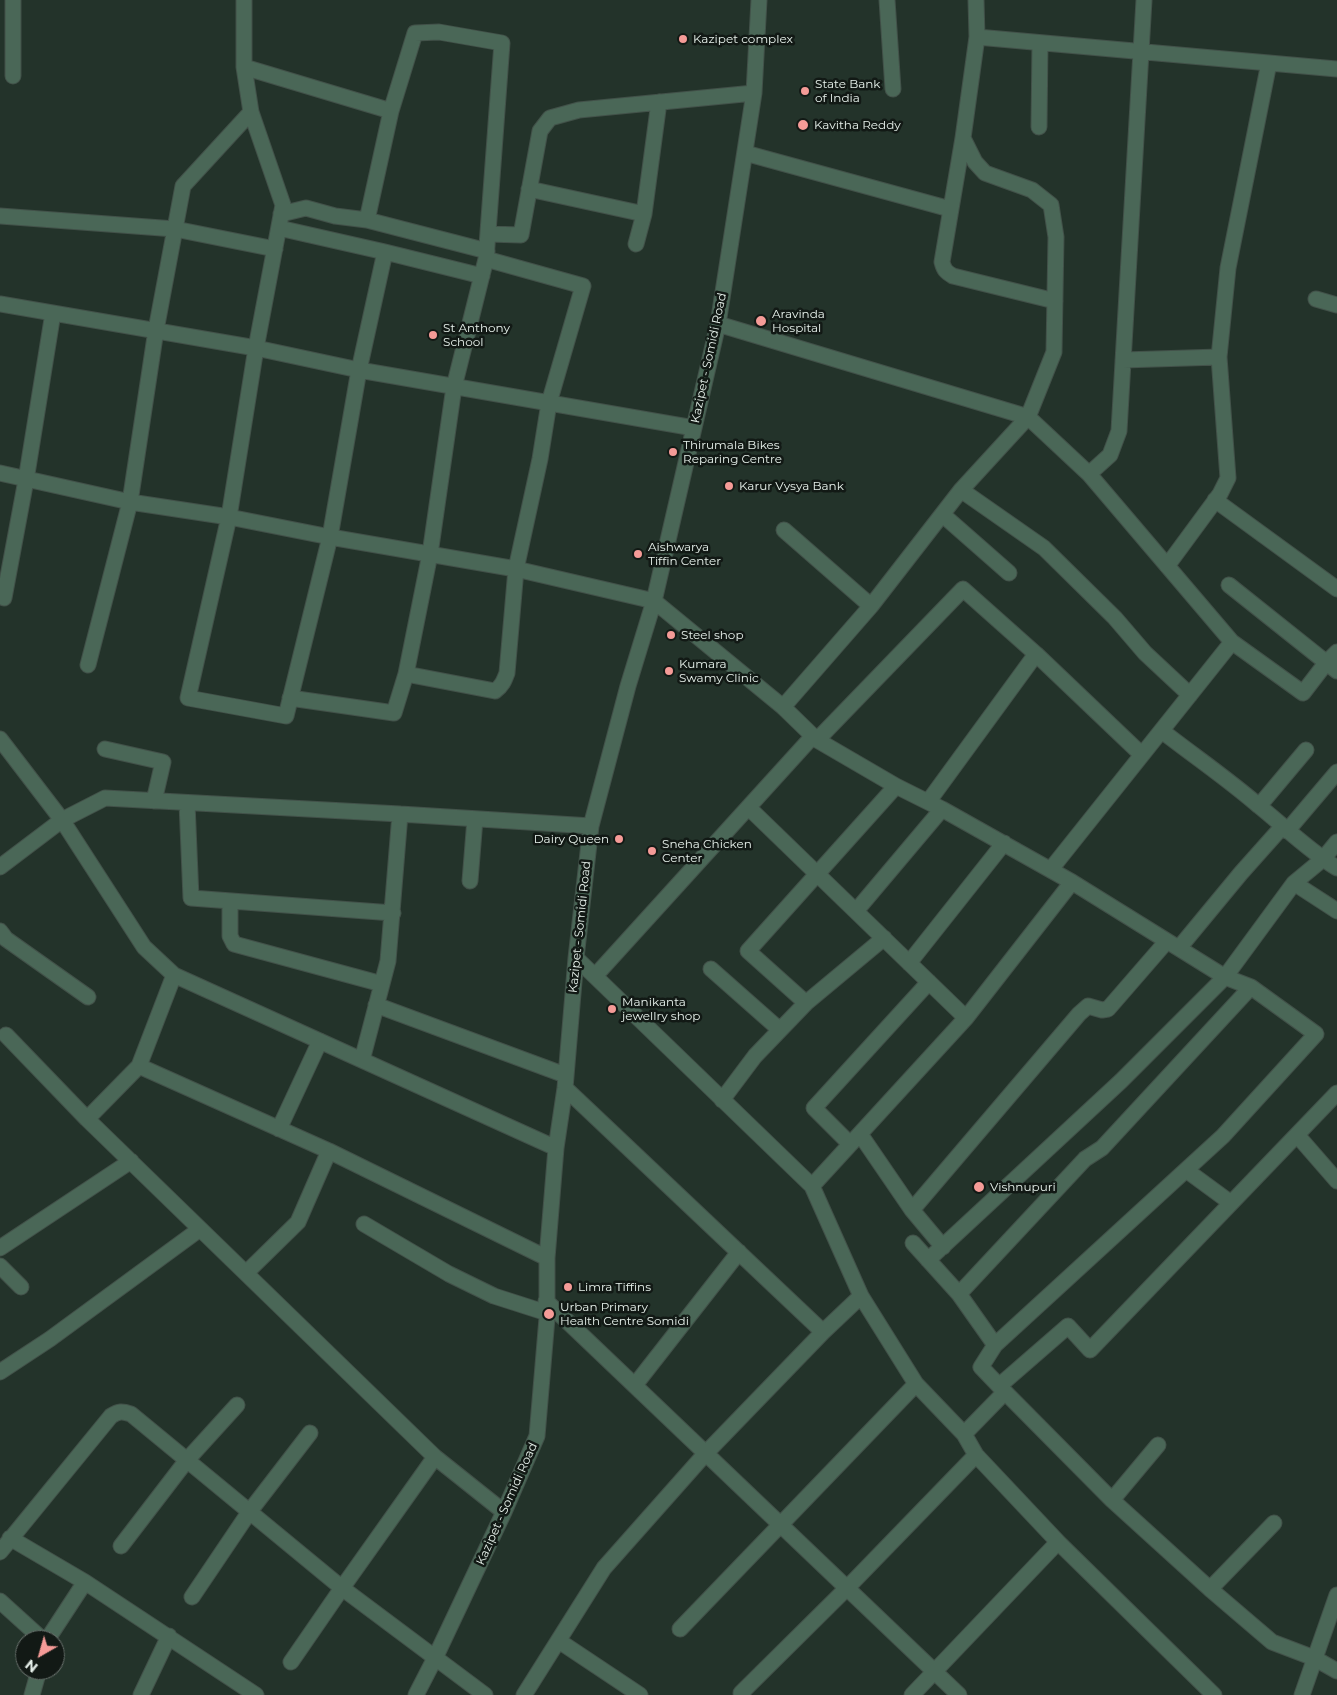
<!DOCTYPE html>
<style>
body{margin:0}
#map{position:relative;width:1337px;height:1695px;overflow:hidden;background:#23332a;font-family:Montserrat,sans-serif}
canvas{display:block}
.north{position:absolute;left:15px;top:1630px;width:50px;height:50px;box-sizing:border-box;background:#121915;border:1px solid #676f6b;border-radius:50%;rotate:218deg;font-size:14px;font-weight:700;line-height:20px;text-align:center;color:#e7f1eb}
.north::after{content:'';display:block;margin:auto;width:18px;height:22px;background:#f59b97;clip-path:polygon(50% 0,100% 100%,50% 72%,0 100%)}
</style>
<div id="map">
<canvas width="1337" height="1695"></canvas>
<div class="north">N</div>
</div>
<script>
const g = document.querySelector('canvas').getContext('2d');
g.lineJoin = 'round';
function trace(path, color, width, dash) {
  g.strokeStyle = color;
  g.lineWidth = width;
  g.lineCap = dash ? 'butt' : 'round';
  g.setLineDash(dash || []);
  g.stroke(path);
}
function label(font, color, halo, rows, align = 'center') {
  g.font = font + ' Montserrat,sans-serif';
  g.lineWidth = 5;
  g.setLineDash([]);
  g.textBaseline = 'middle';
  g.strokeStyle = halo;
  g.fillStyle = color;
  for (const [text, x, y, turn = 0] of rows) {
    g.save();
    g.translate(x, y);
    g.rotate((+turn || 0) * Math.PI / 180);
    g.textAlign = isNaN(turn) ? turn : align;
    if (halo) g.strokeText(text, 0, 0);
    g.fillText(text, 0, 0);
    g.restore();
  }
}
const minor = new Path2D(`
 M244,0V67L251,112
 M887,0L893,89
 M977,37L1337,69
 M244,67L391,111
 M13,76V0
 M1039,127L1040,43
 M963,138L942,262C944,270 946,272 953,276L1055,301
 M745,153L950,209
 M529,189L644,214
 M281,214L306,208L335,216L367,220L487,251
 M0,216L175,229L275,249
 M279,228L385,252L482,276
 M488,234L521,235L540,131L550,118L579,110L754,93
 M636,244L644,214L659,102
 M1316,299L1337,305
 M0,304L256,348L359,370L694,428
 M718,324L1028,417L1089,474L1232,642L1051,869
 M1123,360L1219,357
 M0,473L130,502L229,517L330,537L516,569L654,601L783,707L817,740L896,786L942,809L1072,882L1225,977L1251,987L1316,1034L1223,1136L995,1345L981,1367L1005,1392
 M1089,474L1110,455L1119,431L1144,0
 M961,490L1044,548L1115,618L1145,653L1190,695
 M1215,500L1337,589
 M943,515L1009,573
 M784,530L871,606
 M1167,566L1220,494L1228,478L1219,357L1228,268L1269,63
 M1229,585L1337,671
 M4,598L26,480L53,313
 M1232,642L1303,693L1326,663L1337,652
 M88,665L130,502L156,330L183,186L251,112L283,205L256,348L229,517L188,698L286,716L330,537L359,370L385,252
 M406,674L495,691C502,686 504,681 507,673L516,569L540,459L549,403L583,286L486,259
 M290,698L394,713L406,674L430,554L454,387L486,259L502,43L439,32L415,33L391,111L367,220
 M783,707L871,606L961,490L1028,417L1054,352L1056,237L1051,205L1032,190L985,173L975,162L963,138L977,37L976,0
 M1162,731C1194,756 1228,779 1259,806C1285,827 1308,850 1337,868
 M0,739L62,820L144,947L174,975L556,1148
 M817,740L963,589L1036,654L1142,755
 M105,749L163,762L154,801
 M928,802L1036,654
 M187,803L191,898L393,913
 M1259,806L1306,750
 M749,808L966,1018
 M1287,831L1337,772
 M0,867L62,820L105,798L400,814L591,826
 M470,881L475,819
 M1294,883L1337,911
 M230,901V936L234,944L382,984
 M856,911L942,809
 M0,931L6,939L88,997
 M1179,948L1241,873L1282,827
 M576,958L812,1186L861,1296L916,1384L964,1434
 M909,963L1004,843
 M711,969L780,1030
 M595,976L813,736
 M806,1003L748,951L896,786
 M376,1005L565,1075
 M6,1035L87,1119L435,1457L504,1512
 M362,1060L388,961L400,814
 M139,1066L329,1151L547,1258
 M565,1088L823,1332
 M722,1100L755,1056L806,1003L884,938
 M87,1119L139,1066L174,975
 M279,1129L320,1041
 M860,1134L912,1210L943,1247
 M1297,1135L1337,1181
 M850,1144L814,1108L929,982
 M1186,1170L1231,1203
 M812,1186L966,1018L1072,882
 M912,1210L1079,1014L1088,1006L1102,1010L1108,1009L1167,941
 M364,1224L449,1274L494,1296L547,1313
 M913,1243L959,1294
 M0,1248L131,1161
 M928,1260L1121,1081L1225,977L1294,883L1323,859L1337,842
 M0,1266L21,1287
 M246,1273L298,1222L329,1151
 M546,1301L959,1695
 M995,1345L959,1294L1085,1159L1102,1148L1251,987
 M0,1372L50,1339L200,1229
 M635,1385L739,1252
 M999,1386L1068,1326L1090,1350L1337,1093
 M1112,1500L1158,1445
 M10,1538L85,1582L256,1695
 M121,1546L187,1460L237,1405
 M0,1552L111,1416C119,1411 122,1411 131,1414L342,1588L485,1695
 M1210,1589L1274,1523
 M192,1597L250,1511L310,1433
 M0,1601L43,1640
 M680,1629L916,1384
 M47,1640L85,1582
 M559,1641L640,1695
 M291,1662L342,1588L435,1457
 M32,1695L39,1670
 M141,1695L169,1636
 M416,1695L435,1658L504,1512L537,1436L547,1318V1258L556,1148L565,1088L576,958L591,826L628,686L654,601L718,324L754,93L759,0
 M524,1695L604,1568L706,1453L823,1332L861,1296
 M743,1695L741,1693L848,1587L976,1455
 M912,1695L1058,1542
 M1214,1695L1058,1542L976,1455L964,1434L1005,1392L1112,1500L1210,1589L1272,1642L1314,1658L1337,1671
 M1302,1695L1337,1595`);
trace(minor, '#425149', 17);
trace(minor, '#4a6757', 15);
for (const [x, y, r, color] of [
 [683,39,5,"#f59b97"],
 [805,91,5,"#f59b97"],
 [803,125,6,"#f59b97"],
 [761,321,6,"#f59b97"],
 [433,335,5,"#f59b97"],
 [673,452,5,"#f59b97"],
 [729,486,5,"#f59b97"],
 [638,554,5,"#f59b97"],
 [671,635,5,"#f59b97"],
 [669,671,5,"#f59b97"],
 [619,839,5,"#f59b97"],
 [652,851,5,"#f59b97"],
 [612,1009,5,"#f59b97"],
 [979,1187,6,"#f59b97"],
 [568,1287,5,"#f59b97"],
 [549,1314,6,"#f59b97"]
]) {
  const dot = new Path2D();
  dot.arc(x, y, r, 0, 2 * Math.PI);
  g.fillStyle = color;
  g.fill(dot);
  trace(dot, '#121915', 2);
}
label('12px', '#e7f1eb', '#121915', [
 ["Kazipet complex",693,39],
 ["State Bank",815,84],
 ["of India",815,98],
 ["Kavitha Reddy",814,125],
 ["Aravinda",772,314],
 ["Hospital",772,328],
 ["St Anthony",443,328],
 ["School",443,342],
 ["Thirumala Bikes",683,445],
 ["Reparing Centre",683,459],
 ["Karur Vysya Bank",739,486],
 ["Aishwarya",648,547],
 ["Tiffin Center",648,561],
 ["Steel shop",681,635],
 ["Kumara",679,664],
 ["Swamy Clinic",679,678],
 ["Dairy Queen",609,839,"right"],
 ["Sneha Chicken",662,844],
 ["Center",662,858],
 ["Manikanta",622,1002],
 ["jewellry shop",622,1016],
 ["Vishnupuri",990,1187],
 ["Limra Tiffins",578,1287],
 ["Urban Primary",560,1307],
 ["Health Centre Somidi",560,1321]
], 'left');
label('12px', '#e7f1eb', '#121915', [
 ["Kazipet - Somidi Road",709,358,-78],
 ["Kazipet - Somidi Road",580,927,-84],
 ["Kazipet - Somidi Road",507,1504,-66]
]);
</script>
